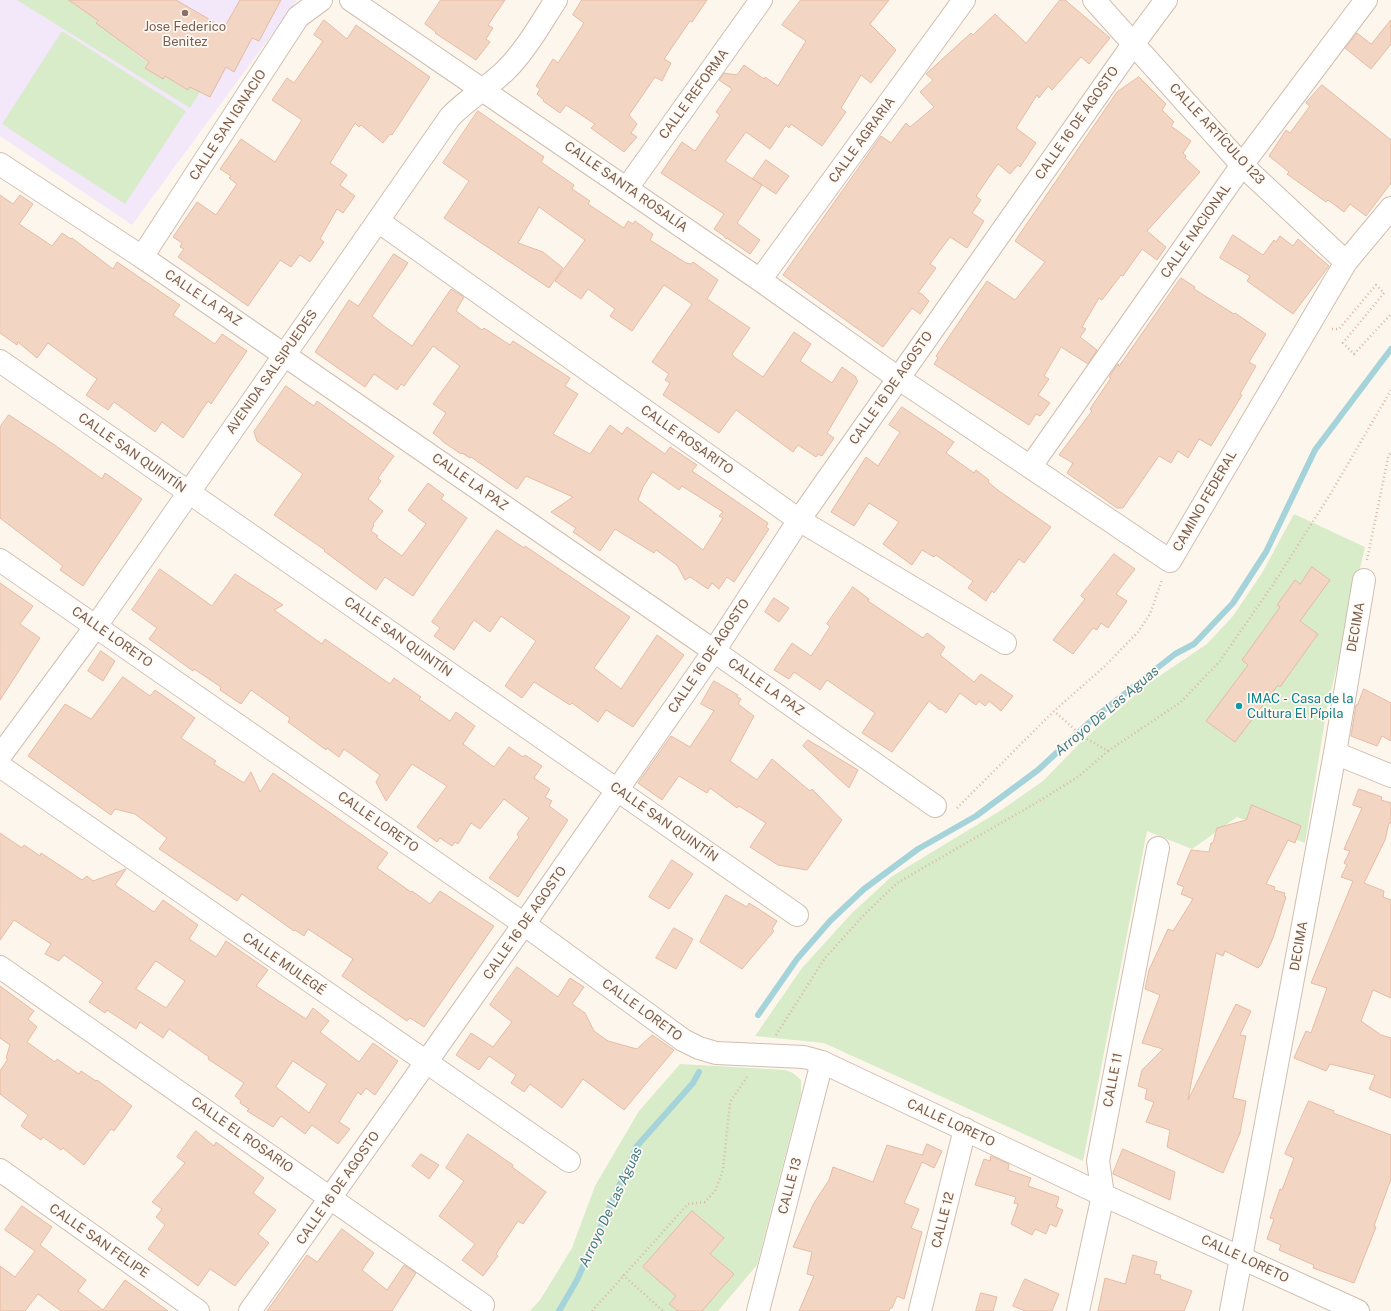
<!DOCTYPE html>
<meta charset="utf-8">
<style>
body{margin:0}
canvas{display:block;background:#fdf6ec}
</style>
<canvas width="1391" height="1311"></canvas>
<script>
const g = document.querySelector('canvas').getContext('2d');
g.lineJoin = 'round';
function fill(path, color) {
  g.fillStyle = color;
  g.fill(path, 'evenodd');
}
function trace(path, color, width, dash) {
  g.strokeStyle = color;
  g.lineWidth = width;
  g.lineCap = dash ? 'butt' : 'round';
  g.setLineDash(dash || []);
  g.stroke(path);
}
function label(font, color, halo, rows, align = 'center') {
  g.font = font + ' "Public Sans",sans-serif';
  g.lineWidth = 3.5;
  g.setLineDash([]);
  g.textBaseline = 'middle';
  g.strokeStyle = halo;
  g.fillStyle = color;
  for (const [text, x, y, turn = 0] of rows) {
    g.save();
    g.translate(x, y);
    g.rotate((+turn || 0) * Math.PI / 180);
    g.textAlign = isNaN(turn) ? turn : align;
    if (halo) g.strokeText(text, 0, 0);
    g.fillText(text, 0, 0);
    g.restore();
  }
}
fill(new Path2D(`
 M0,0H297L132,225L0,136Z`), '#f3e8fa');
fill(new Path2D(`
 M17,0H69L97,20L96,23L128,40L125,45L148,63L145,68L165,76L187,90L190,86L200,92L190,108Z
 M62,31L186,111L125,204L2,124Z
 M1294,514L1365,547L1327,708L1305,843L1237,817L1192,849L1147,831L1083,1161L824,1043L755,1036L802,968L851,914L891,877L1003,809L1043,781L1083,740L1149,683L1207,644L1233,616L1262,573Z
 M680,1064L785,1070L793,1073L801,1080V1094L757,1265L718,1311H530L540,1300L572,1248L595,1186L639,1111Z`), '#d8ecc9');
trace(new Path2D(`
 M758,1015L797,959L830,921L864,889L918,849L976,816L1038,770L1094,718L1175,654L1194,644L1233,603L1266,552L1315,450L1391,349
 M559,1311L577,1280L637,1146L693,1083L699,1072`), '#a5d3da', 6);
const building = new Path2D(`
 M69,0H176L224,28L240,0H281L259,41L252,38L234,72L226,67L210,97L190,87L188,90L165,76L163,79L145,68L149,62L96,23L98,21Z
 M441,0H505L488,25L493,28L486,39L490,42L476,60L435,33L436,32L425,24Z
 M582,0H707L692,22L690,21L664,59L671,63L662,81L655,77L629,115L637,124L631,133L637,137L624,152L591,128L595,124L566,105L560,113L543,101L544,100L537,94L540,89L536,86L553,59L558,63L584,23L573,15Z
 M801,0H889L870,24L896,50L871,83L861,75L841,108L846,112L822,146L791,124L789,128L786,125L770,149L746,132L725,161L762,185L737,223L760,240L750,254L727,238L726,239L724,236L714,229L724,214L661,173L682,142L695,151L720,115L716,112L732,89L719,80L724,73L737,75L744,65L764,79L765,77L778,86L806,41L782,25Z
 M1060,0H1065L1110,38L1089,64L1081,57L1052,90L1048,86L1039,98L1037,95L1016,128L1036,143L1020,167L1018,165L1010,174L998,164L976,196L981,200L972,213L984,221L967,248L950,237L930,264L936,268L918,293L922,294L929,301L920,314L912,308L883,347L783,275L881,136L891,143L906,123L910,127L934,107L920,92L933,80L926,74L971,33L973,35L995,14L1026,43Z
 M324,20L347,39L356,25L430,77L392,135L390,134L383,143L361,125L359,127L355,123L330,163L347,175L340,185L355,196L343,213L337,209L320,239L324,242L310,262L300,255L291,267L280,260L248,306L178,257L184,249L180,247L182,243L173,237L197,202L216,215L237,184L229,178L231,176L220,169L241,139L275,162L302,120L272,100L287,78L294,83L323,41L314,35Z
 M1391,20V44L1371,69L1345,48L1357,33L1371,44Z
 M1139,77L1166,104L1162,110L1174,122L1171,126L1191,141L1183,153L1186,156L1185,158L1200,172L1147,231L1166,247L1157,260L1142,249L1123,276L1121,275L1102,300L1099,298L1082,327L1086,329L1080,337L1097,350L1088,364L1061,347L1044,376L1049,379L1038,395L1050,403L1040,416L1036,414L1029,425L934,364L938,358L936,356L987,281L1015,300L1045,262L1015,241L1117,92Z
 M1322,85L1391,140V183L1366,216L1350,204L1344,212L1328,200L1326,202L1287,174L1289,172L1269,156L1286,130L1290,133L1310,106L1306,103Z
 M478,111L544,157L541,162L574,185L572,189L590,201L588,204L624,228L628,221L633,224L635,221L653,234L650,240L686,263L691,264L693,262L718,280L707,299L750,328L732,354L734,357L763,377L794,332L811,344L800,361L832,383L842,367L856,377V379L858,381L827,433L834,438L822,456L818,454L816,457L798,445L793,452L736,410L719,433L663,395L670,383L665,380L669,374L652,362L692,304L664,285L632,331L610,316L615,309L588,289L581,299L555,281L585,240L539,207L518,243L543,252L563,268L549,288L444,218L469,181L443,163Z
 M766,160L789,176L776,194L753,179Z
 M0,195L13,204L20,195L33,204L19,224L52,246L62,233L71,239L72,238L113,269L117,262L180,305L173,315L215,344L222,334L247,351L211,404L208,401L183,438L162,422L155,432L114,402L108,410L86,395L97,379L48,343L37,358L18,342L17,345L0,333Z
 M1233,235L1263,255L1274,240L1276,242L1280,236L1293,246L1298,239L1329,266L1293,314L1247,281L1250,276L1220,258Z
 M394,254L408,263L372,316L384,326L412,346L451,289L464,297L456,311L482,330L484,328L510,345L513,341L570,378L565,386L578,394L553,434L590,454L610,425L622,434L627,427L665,454L670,447L697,465L692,471L768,523L766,527L769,529L734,582L727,577L719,589L712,583L708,589L690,577L685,580L677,565L656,550L654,553L615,529L600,551L573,532L576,528L551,512L573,497L526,476L517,489L471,457L470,458L462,453L461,454L442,441V440L433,433L446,413L433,404L460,366L433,346L404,386L401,384L397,390L374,374L365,387L315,352L349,300L358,306ZM653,472L679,490L682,486L723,512L719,516L723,518L703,550L638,500L643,487Z
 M1181,278L1195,287L1194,289L1234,314L1235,313L1266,334L1249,362L1256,366L1240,394L1242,395L1211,446L1199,439L1188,458L1178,451L1171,463L1159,456L1123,508H1117L1067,473L1073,463L1059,455L1092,411L1090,409L1111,378L1109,377L1118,364L1119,366Z
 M286,386L314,406L317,401L394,456L378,478L381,481L368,499L383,511L373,524L374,525L371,531L378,536L376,537L402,556L426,524L408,510L428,483L444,495L441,499L467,518L413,596L385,577L376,590L324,551L325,550L274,515L303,474L257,441L254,432Z
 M902,407L954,442L946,453L974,473L976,470L989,480L988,482L999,491L1051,527L1024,563L1019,559L994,593L992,591L986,601L968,588L973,581L936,555L934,557L922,550L912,565L883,544L899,522L869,503L854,526L831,512L866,457L878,466L900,432L889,425Z
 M9,415L56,446L102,479L105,473L142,499L83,586L60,570L63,566L0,518V427Z
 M497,530L524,548L525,546L630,617L594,668L621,689L657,635L684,655L633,727L606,710L598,722L572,703L570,705L534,682L522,698L505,686L536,641L501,616L490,632L474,620L454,650L434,636L440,628L432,622Z
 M1114,554L1135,569L1116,594L1127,601L1108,628L1101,623L1097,630L1093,628L1073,654L1053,640L1085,599L1081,596Z
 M1312,567L1330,580L1300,621L1318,634L1280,687L1278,685L1235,742L1206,721L1248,665L1242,660L1280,607L1277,605L1295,580L1300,584Z
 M160,569L212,606L235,574L283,605L274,610L322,644L325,639L390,684L394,678L421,697L419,699L450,721L456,712L475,726L463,744L494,767L509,747L523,757L525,755L542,766L534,778L550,789L545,797L552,801L549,806L568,820L518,897L489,878L519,837L517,834L529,818L504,799L480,829L471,823L458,844L455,842L452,846L440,838L437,842L417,827L447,786L412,764L386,801L376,782L380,775L344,749L339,757L327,748L326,750L288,722L290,718L251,690L241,704L220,690L221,687L194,669L193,671L149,639L157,628L132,610Z
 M0,583L33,606L20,624L40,638L0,700Z
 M853,587L869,599L868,601L923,638L927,633L945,647L940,655L974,682L981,674L1013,696L1001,711L989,701L985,706L979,701L976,705L960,693L946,713L941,709L940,710L929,701L892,752L862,733L875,713L827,680L820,690L794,672L789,679L774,670L792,643L811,656L830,627L827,624Z
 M774,598L789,608L779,622L765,612Z
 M101,651L115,661L103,681L88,671Z
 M123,677L150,696L155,690L195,718L181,738L216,761L214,764L244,783L251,772L260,792L273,773L388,853L377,868L411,892L412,891L430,904L440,891L494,926L424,1027L410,1018L407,1021L342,976L353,959L308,929L304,936L295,930L294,931L242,894L237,901L159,849L167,838L135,814L115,809L111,815L28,756L65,704L91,719Z
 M714,681L738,695L737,697L741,699L738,704L754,716L730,761L757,780L772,759L810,791L812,789L842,820L807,870L778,865L750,847L766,823L739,806L737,808L710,788L707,793L679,776L662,800L638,783L671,736L690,747L714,711L701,704Z
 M1364,689L1391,703V741L1382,736L1377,746L1351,736L1356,705H1357Z
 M808,740L858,770L849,788L803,746Z
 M1359,789L1382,797L1381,800L1391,803V823H1389L1385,840L1364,883L1384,891L1383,897L1391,900V998L1373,990L1361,1021L1381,1035L1391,1038V1098L1369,1089L1375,1075L1330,1064L1326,1071L1294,1058L1306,1031L1311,1033L1327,988L1311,983L1353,881L1341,877L1347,865L1344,863L1350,851L1344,849L1362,808L1353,805Z
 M1252,805L1301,826L1295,843L1288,840L1266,884L1275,887L1274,890L1285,893L1284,896L1286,897L1273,938L1261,965L1258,968L1225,951L1223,956L1216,953L1188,1100L1236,1004L1251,1011L1240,1035L1246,1036L1233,1098L1246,1101L1240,1133L1223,1173L1167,1147L1170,1130L1146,1122L1154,1102L1145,1099L1147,1089L1138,1086L1142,1070L1163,1049L1142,1043L1160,995L1145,989L1149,970L1168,929L1173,931L1193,899L1181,894L1184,887L1177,884L1191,850L1209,852L1211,843H1213L1217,828L1246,820Z
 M0,833L22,848L24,845L40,856L41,853L82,880L87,876L93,881L126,869L115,885L154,912L163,900L198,925L189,939L216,957L226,941L268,970L256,986L306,1019L313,1008L329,1021L320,1032L359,1062L373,1043L398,1061L375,1095L366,1088L361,1095L358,1092L339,1122L350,1129L338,1144L312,1125L305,1134L281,1116L273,1127L247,1111L249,1109L240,1103L241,1101L235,1096L244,1083L208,1059L209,1057L169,1029L163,1038L140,1022L136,1029L107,1010L105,1013L89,1002L103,982L64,955L59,961L45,954L51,944L14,920L0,940ZM156,961L185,981L166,1008L136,989ZM293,1061L327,1084L309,1113L276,1087Z
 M672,860L693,874L669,909L649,897Z
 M726,895L747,907L749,903L777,921L772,929L774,931L742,969L700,942Z
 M674,928L693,939L676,969L656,958Z
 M517,967L558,997L570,978L584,987L572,1004L585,1013L594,1031L608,1041L637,1049L652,1035L674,1050L624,1110L583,1079L562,1108L530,1084L524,1092L511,1083L516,1075L489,1056L479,1070L456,1055L471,1033L493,1047L512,1022L490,1005Z
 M0,986L34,1011L28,1019L37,1027L27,1042L55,1062L57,1059L79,1074L81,1071L96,1081L97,1080L132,1106L114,1131L111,1129L84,1165L63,1148L61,1150L43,1137L41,1140L21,1126L28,1115L0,1094V1071L8,1059L6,1058L10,1045L0,1038Z
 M1309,1101L1334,1111L1333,1113L1391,1135V1179L1374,1226L1376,1227L1354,1283L1313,1268L1314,1265L1279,1250L1281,1245L1267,1239L1274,1219L1270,1218L1280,1189L1282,1190L1294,1158L1285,1154Z
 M196,1131L214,1146L216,1142L264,1178L253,1193L276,1210L258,1234L269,1243L235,1286L210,1269L198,1286L148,1249L165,1225L156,1217L162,1209L152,1202L185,1163L177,1157Z
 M468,1134L513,1165L512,1167L546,1192L523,1224L518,1221L496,1254L498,1256L483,1276L462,1260L475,1244L439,1216L464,1181L446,1168Z
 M927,1144L942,1151L934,1168L922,1162L904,1203L919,1209L911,1228L922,1232L904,1299L897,1296L892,1308H890L889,1311H799L814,1276L807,1274L812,1252L793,1247L814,1203L829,1180L833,1167L873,1182L887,1145L922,1155Z
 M1123,1149L1175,1172L1170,1200L1113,1174Z
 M421,1154L439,1165L429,1179L412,1166Z
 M991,1156L1009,1164L1008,1170L1031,1178L1028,1186L1059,1197L1056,1207L1063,1210L1056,1227L1050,1224L1046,1234L1035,1229L1032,1235L1011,1224L1018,1204L1014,1203L1016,1197L975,1185L984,1159L990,1161Z
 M22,1206L52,1227L40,1245L86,1280L78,1291L103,1310L125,1280L168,1311H61L38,1294L25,1311H0V1266L15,1277L35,1251L5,1230Z
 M692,1211L724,1238L710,1254L734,1274L702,1311H678L669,1304L676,1296L643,1267Z
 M342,1229L374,1253L362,1270L387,1290L404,1265L416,1273L392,1311H267L307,1255L317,1262Z
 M1133,1255L1157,1262L1154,1274L1161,1275L1160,1279L1192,1291L1184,1311H1098L1105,1278L1125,1284Z
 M1025,1279L1059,1294L1052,1311H1025L1013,1306Z
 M981,1293L997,1297L993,1311H976Z`);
fill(building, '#f3d5c3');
trace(building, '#e6bba3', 1);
const minor = new Path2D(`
 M351,0L760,280L898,378L1170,561L1346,262L1391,208
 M1094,0L1242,165L1346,262
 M627,188L761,0
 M378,221L799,520L1005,643
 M142,257L298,17L321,0
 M760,280L964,0
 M0,361L797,915
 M1031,466L1242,165L1366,0
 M714,651L935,806
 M1335,753L1391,776
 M0,756L96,626L450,117C467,99 489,87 506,70C526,50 541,23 556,0
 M0,766L569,1161
 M0,967L483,1305
 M0,1170L198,1311
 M758,1311L822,1062
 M920,1311L965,1129
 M1078,1311L1103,1195L1098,1161L1158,848
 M1231,1311L1335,753L1364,580`);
const tertiary = new Path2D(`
 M0,164L142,257L714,651
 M0,560L524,924L683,1040L699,1048L716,1053L804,1057L822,1062L1103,1195L1358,1311
 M250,1311L524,924L714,651L799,520L1134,43L1166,0`);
trace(minor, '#d1beb0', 24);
trace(tertiary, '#d1beb0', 24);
trace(new Path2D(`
 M1332,329H1339L1376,285L1384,293L1343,343L1354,354L1391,314
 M1367,560L1388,458L1391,451
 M1108,751L1181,702L1220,661L1274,583L1331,493L1391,390
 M957,808L1054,711L1105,666L1138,632L1150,614L1162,580
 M776,1035L825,958L862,917L897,883L1041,800L1079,776L1108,751L1082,736L1054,711
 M623,1275L663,1311
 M592,1311L688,1204L705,1202L715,1191L723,1170L730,1102L747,1077`), '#d9b8a5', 2.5, [1, 3]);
trace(minor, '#fff', 22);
trace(tertiary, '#fff', 22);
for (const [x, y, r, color] of [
 [185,13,4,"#8d6e63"],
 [1239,706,4,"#0f9aa8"]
]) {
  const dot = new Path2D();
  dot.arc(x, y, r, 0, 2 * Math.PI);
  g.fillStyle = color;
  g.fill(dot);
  trace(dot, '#fffaf3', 1.5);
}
label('13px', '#785e54', '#fffaf3', [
 ["Jose Federico",185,27],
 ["Benitez",185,42]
]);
label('13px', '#7a5c4d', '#fffaf3', [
 ["CALLE REFORMA",694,94,-54],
 ["CALLE 16 DE AGOSTO",1077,123,-55],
 ["CALLE SAN IGNACIO",228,125,-57],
 ["CALLE ARTÍCULO 123",1217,134,47],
 ["CALLE AGRARIA",862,140,-54],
 ["CALLE SANTA ROSALÍA",626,187,35],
 ["CALLE NACIONAL",1196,231,-55],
 ["CALLE LA PAZ",203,298,34],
 ["AVENIDA SALSIPUEDES",272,372,-55],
 ["CALLE 16 DE AGOSTO",891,388,-55],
 ["CALLE ROSARITO",687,440,35],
 ["CALLE SAN QUINTÍN",132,453,35],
 ["CALLE LA PAZ",470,482,35],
 ["CAMINO FEDERAL",1205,501,-60],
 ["DECIMA",1356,627,-80],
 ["CALLE LORETO",112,637,35],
 ["CALLE SAN QUINTÍN",398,637,35],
 ["CALLE 16 DE AGOSTO",709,656,-56],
 ["CALLE LA PAZ",766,687,35],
 ["CALLE LORETO",378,822,35],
 ["CALLE SAN QUINTÍN",664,822,35],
 ["CALLE 16 DE AGOSTO",525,923,-55],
 ["DECIMA",1299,946,-80],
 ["CALLE MULEGÉ",284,964,35],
 ["CALLE LORETO",642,1010,36],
 ["CALLE 11",1113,1080,-79],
 ["CALLE LORETO",951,1123,25],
 ["CALLE EL ROSARIO",242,1135,35],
 ["CALLE 13",790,1186,-75],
 ["CALLE 16 DE AGOSTO",338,1188,-55],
 ["CALLE 12",943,1220,-76],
 ["CALLE SAN FELIPE",99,1241,35],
 ["CALLE LORETO",1245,1259,25]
]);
label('13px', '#0d838f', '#fffaf3', [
 ["IMAC - Casa de la",1247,699],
 ["Cultura El Pípila",1247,714]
], 'left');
label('italic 14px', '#437c86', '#fffaf3', [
 ["Arroyo De Las Aguas",1107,711,-40],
 ["Arroyo De Las Aguas",611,1207,-65]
]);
</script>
